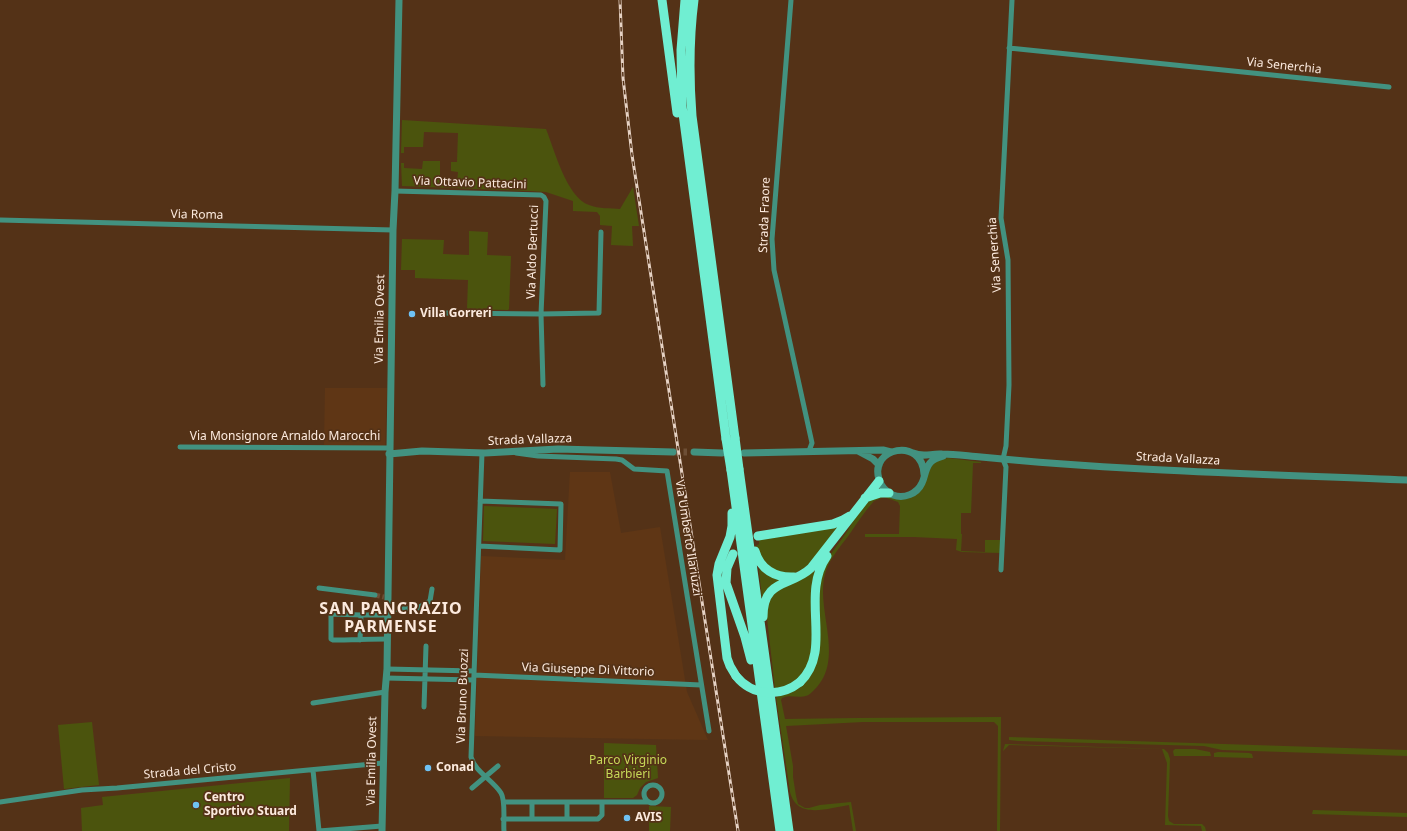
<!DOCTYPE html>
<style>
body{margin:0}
canvas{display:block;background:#543217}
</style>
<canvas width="1407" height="831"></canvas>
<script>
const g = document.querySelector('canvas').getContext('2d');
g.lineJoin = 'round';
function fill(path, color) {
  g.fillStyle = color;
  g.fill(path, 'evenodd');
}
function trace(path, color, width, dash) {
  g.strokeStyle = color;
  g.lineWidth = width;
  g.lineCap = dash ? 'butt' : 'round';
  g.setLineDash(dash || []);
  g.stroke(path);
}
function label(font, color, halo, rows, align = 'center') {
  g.font = font + ' "Noto Sans",sans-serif';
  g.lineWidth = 3.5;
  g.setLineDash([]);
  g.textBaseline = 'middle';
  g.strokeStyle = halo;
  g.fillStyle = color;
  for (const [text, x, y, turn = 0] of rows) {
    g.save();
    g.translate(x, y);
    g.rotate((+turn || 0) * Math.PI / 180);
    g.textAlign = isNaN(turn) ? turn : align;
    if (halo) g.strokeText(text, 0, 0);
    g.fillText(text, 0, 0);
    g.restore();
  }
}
fill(new Path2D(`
 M325,388H387L385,450L324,445Z
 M570,472H610L621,533L660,527L687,692L708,740L475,736L481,556L565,560Z`), '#5f3615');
fill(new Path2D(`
 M402,120L546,129C554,149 567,198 589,205C599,209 610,208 620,209L633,187L639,226H632L633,246L611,245L612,226L600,225V216L597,212L573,211V201L546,192L530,191L402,186L401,163H404V168L422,169L423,161H440V182L457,183L458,172L451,171V162H457L458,133L424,132L423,147H404V153H401Z
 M469,231L488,232L487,255L511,256L509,309L508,310L467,309L468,280L415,278V270H401L402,239L444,240L443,254L469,255Z
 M948,458L981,462V463H973L971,513H961V534H962L961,551L985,552V540H1001V553L962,552L956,550L957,539L914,537H865V534H899L900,506L898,502L884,497L874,501C865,511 857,523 849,535C840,547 829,559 825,574C815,612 848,662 811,693C802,701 792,693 782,698L781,700L785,719L857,718L1001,717L1000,831H997L998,726L994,722H863L786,726L793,766V777L796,796L798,804L805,808H809L820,805L851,802L856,831H853L849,805C828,808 797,820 790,792L776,697C787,695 797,690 804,682C807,678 811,675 813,670C826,646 814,610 818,583C822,562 837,547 848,530C854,520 861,507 871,498C884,487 899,503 914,495C933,485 921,460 948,458Z
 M484,506L557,509L555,544L483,541Z
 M836,526L837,528C826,542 809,573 789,574C784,574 778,571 774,570C764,567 758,555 756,546L759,544V539Z
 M760,569L768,575L780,580L762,599L759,570Z
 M815,571L812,589L813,647L807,669L792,684L775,689L766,609L774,592Z
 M92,722L99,785L64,789L58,725Z
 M1009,737L1407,750V756L1222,750L1204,746L1018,741L1009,740Z
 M604,743L656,745L658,778L646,782L640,788L637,795L633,798H604Z
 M1005,744L1164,749L1168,753L1170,759L1168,816L1169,821L1174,824H1202L1205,827L1206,831H1202L1201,826L1165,825L1167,763L1162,749L1009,745L1003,751Z
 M1175,749H1195L1210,752L1211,756H1174L1173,751Z
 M1218,752L1249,753L1252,754L1253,758L1214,757V753Z
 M290,778L289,831H82L81,808L103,805L102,797Z
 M649,806L671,807L670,831H649Z
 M1313,810L1407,813V817L1312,814Z`), '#4b540d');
trace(new Path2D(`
 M375,595L384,597`), '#6d4e35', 5, [5, 2.5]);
trace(new Path2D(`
 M673,452H687`), '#6d4e35', 7, [7, 3.5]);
trace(new Path2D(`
 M791,0L772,239L774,270L812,443L809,451
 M1009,48L1389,87
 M395,191L541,195L544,197L546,201L541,314L599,313L601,232
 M0,220L393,230
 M444,313L541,314L543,385
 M180,447L389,448
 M482,453L471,757C475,772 493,780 501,793C506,801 503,822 504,831
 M516,453L538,456L616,459L622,460L634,469L667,471L709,731
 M479,546L560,550L561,504L480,501
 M1001,570L1006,467L1003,459L1006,446L1009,385L1008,260L1001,218L1012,0
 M319,588L375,595
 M388,610L418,608L430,601L432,589
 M361,615H387
 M360,640L361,615L332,614L331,615V639L333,640C351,640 369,639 387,639
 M387,669L474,671
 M474,675L701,685
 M386,678L473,680
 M313,703L385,692
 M424,707L426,646
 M313,770L319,831L382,826
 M644 794a9 9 0 1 1 18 0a9 9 0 1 1-18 0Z
 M472,788L498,766
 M0,802L82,790L117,788L383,763
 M504,802H648
 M503,819H598L602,815V803
 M532,819V802
 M567,819V803`), '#429280', 5);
trace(new Path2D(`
 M858,451L873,459L879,465
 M694,452L722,453
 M744,453L883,450L891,452
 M913,453C924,458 931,453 942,454C955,454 968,456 981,457C1123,471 1265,474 1407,480
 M389,454L422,451L485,453L558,449L673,452
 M924,474C922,436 869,448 879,479C881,486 886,492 893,495C904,499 917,494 922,483C925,477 925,469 930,463C933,459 939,457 943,456
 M382,831L385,692L387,669L393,230L395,191L399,0`), '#429280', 7);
trace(new Path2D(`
 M662,0L677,113
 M685,0L681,50L682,106L726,439
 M694,0C689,39 689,77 692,116L735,438
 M739,469L789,831
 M731,470L780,831
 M865,498L880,493H889
 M732,513V526L730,537L719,564L717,575L727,658L730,666L736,676
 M758,536L833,524L843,520L850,516
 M755,551C760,569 775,578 794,577
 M733,554L727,568L726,583L745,637L751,660
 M763,617C763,578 791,587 811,568L879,481
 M800,682C834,649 799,596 827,556`), '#70eed2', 9);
const rail = new Path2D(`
 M620,0L623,78L632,155L738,831`);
trace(rail, '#e6d2c4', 3);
trace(rail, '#543217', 1.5, [4.5]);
trace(new Path2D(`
 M735,438L739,469
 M726,439L731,470
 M736,676C752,696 780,698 800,682`), '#70eed2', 9);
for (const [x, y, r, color] of [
 [412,314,4,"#6fc2f4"],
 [428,768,4,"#6fc2f4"],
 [196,805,4,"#6fc2f4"],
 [627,818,4,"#6fc2f4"]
]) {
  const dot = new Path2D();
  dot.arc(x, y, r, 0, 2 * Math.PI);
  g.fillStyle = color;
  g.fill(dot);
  trace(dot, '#543217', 1.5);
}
label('12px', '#fceade', '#543217', [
 ["Via Senerchia",1284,66,6],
 ["Via Ottavio Pattacini",470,183,2],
 ["Via Roma",197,215,1],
 ["Strada Fraore",765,215,-88],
 ["Via Aldo Bertucci",533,252,-88],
 ["Via Senerchia",995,255,-94],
 ["Via Emilia Ovest",380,319,-89],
 ["Via Monsignore Arnaldo Marocchi",285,437],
 ["Strada Vallazza",530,440,-2],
 ["Strada Vallazza",1178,459,3],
 ["Via Umberto Ilariuzzi",688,538,81],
 ["Via Giuseppe Di Vittorio",588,670,2],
 ["Via Bruno Buozzi",463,696,-88],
 ["Via Emilia Ovest",372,761,-89],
 ["Strada del Cristo",190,771,-5]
]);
label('bold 12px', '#fceade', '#543217', [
 ["Villa Gorreri",420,314],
 ["Conad",436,768],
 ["Centro",204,798],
 ["Sportivo Stuard",204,812],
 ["AVIS",635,818]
], 'left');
label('12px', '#c6d958', '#543217', [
 ["Parco Virginio",628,761],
 ["Barbieri",628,775]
]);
g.letterSpacing = '1px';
label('bold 16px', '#fceade', '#543217', [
 ["SAN PANCRAZIO",391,609],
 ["PARMENSE",391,627]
]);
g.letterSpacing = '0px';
</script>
